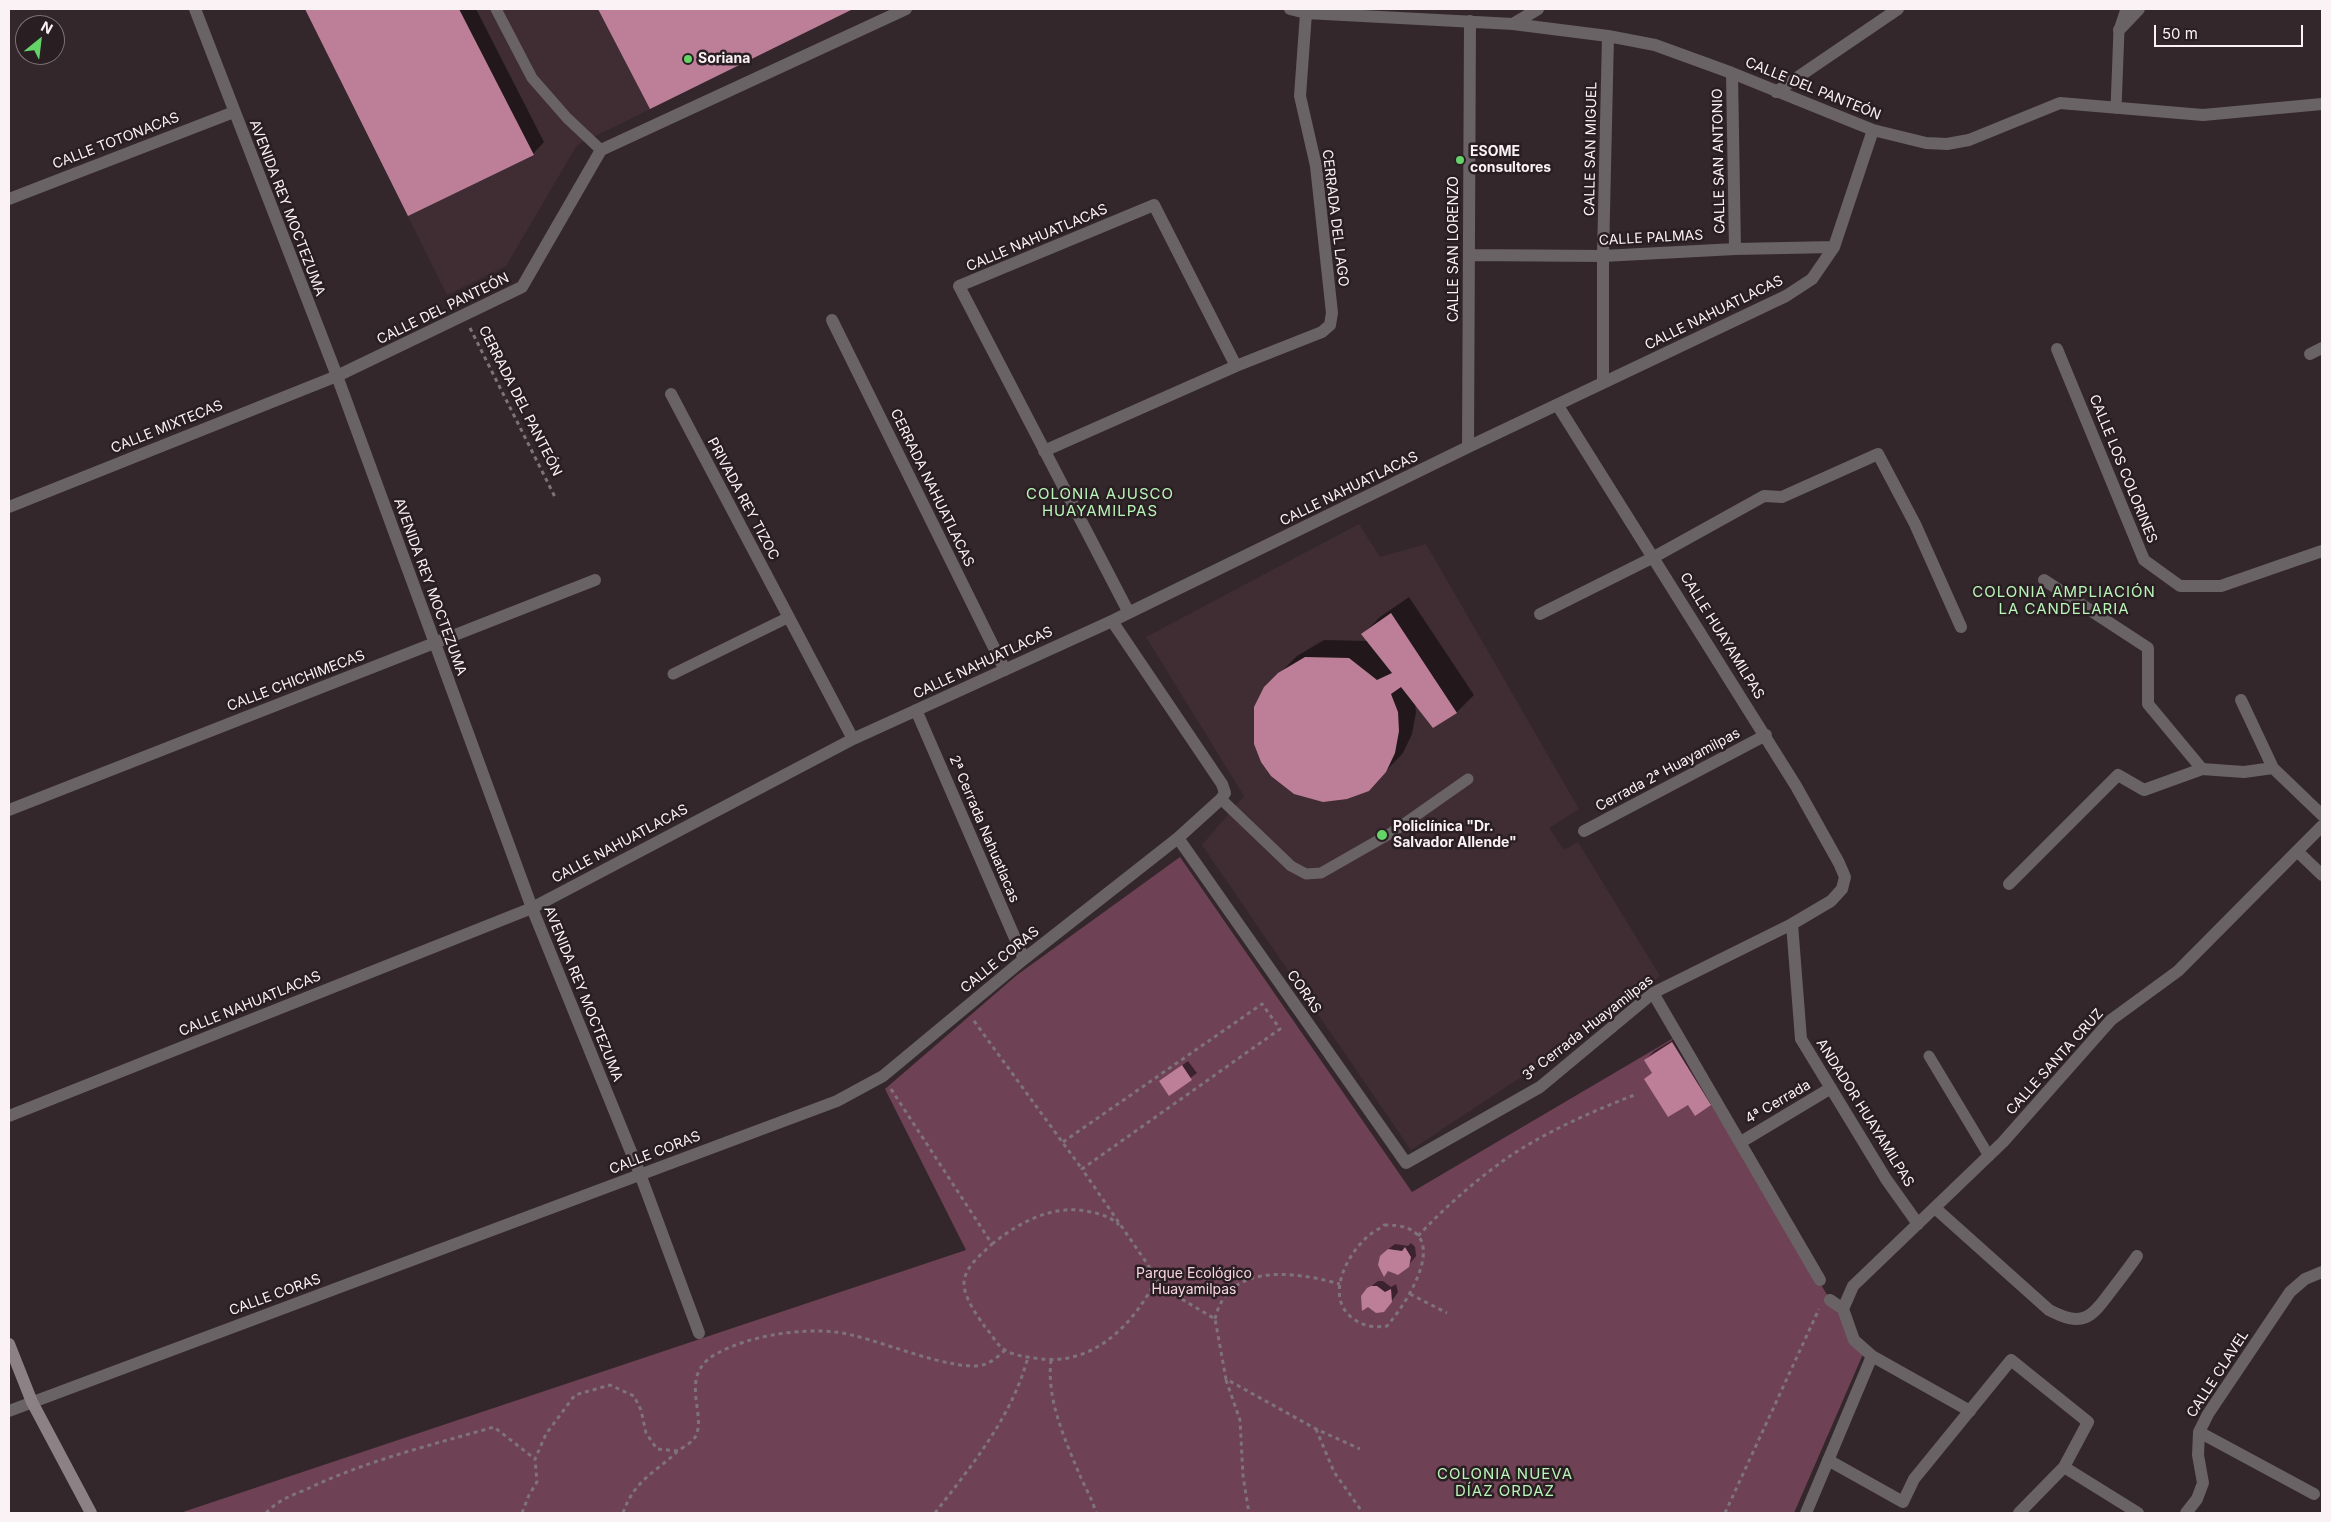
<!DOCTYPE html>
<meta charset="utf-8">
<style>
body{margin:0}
#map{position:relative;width:2331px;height:1522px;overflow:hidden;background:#33272c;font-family:Inter,sans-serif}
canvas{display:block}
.frame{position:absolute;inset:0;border:10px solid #faf2f5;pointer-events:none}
.north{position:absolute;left:15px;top:15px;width:50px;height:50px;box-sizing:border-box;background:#291e22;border:1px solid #7d7376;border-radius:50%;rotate:29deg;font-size:14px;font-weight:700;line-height:20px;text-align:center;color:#faf2f5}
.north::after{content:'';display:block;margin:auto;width:18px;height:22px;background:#64d468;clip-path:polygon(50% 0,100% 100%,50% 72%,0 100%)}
.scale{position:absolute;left:2154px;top:25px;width:149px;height:22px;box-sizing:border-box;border:2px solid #faf2f5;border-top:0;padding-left:6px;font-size:15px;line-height:18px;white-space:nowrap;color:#faf2f5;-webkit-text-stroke:4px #291e22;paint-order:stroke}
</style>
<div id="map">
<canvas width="2331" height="1522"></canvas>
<div class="frame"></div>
<div class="north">N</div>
<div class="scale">50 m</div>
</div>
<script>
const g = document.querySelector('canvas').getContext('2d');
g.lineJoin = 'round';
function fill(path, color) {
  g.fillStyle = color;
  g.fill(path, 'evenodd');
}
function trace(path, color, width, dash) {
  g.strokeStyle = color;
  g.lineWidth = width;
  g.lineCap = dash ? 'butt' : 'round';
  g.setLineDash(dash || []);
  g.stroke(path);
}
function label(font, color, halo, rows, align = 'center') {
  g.font = font + ' Inter,sans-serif';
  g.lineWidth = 5;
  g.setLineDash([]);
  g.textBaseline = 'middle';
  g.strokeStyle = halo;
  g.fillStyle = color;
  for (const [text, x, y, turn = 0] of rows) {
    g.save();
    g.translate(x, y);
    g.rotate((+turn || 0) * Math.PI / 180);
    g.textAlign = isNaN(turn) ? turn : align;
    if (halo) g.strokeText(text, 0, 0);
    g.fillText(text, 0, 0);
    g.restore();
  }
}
fill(new Path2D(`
 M305,9H853L577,145L506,266L447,295Z
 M1359,524L1380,557L1426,544L1579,809L1549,828L1564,850L1578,842L1660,976L1559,1052L1411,1150L1202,845L1244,796L1146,637Z`), '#402d34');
fill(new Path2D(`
 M1180,857L1412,1192L1672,1039L1863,1354L1794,1513H180L966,1250L885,1089L1017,975Z`), '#6f4154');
fill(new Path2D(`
 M306,9H476L544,142L533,154L409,214Z
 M599,9H850L651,107Z
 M1409,597L1474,695L1457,712L1434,727L1415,703L1416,713L1412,734L1403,753L1368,790L1265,688L1297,656L1324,640L1368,641L1363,634L1380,617Z
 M1681,1035L1711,1104L1689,1103L1646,1079L1653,1072L1645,1060L1654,1051Z
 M1188,1061L1197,1073L1169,1094L1160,1081Z
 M1411,1243L1415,1247L1416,1256L1407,1267L1402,1272L1395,1274L1389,1270L1384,1275L1387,1250L1395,1244L1408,1246Z
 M1378,1281H1383L1391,1287L1396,1284L1398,1292L1389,1305L1368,1289Z`), '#0007');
fill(new Path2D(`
 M305,9H459L534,155L408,216Z
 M598,9H853L650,109Z
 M1391,613L1457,713L1433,728L1401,687L1391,694L1398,712L1399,731L1395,753L1386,772L1369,791L1347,799L1323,802L1294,794L1271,776L1261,762L1254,744V707L1264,687L1278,673L1305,657L1349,658L1377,680L1392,673L1361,634Z
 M1672,1042L1711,1105L1695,1116L1688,1105L1668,1117L1644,1079L1652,1073L1644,1060Z
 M1182,1065L1192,1080L1169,1096L1159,1081Z
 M1405,1247L1411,1257L1409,1267L1398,1275L1388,1271L1384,1277L1378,1265L1380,1256L1388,1249L1402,1251Z
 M1371,1286H1377L1385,1292L1391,1289L1392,1302L1384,1312L1376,1313L1368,1307L1362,1311L1361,1296L1367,1288Z`), '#bd7f98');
trace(new Path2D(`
 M470,328L555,497
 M974,1021L1082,1169
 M891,1089L992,1244C981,1255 965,1266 964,1283C964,1298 977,1315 985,1327C991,1333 995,1342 1002,1348C1009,1354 1024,1357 1034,1358C1092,1368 1133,1326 1157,1278L1165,1289L1215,1319L1226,1379L1316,1429L1360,1449
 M1063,1142L1262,1004L1280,1029L1082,1169L1157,1278
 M1384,1225C1456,1223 1412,1297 1387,1326C1373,1328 1362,1326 1351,1317C1326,1296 1346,1257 1365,1239C1370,1233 1378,1230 1384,1225Z
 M1418,1236C1445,1207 1475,1181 1507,1158C1547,1131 1593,1111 1637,1094
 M992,1244C1020,1222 1054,1203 1091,1212C1101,1214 1111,1217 1119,1225
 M1410,1294L1447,1313
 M1215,1319C1228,1261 1297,1272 1340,1284
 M1051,1360C1046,1400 1066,1442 1081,1478C1086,1489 1093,1501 1096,1513
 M1226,1380L1240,1420L1243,1476L1249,1513
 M1316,1429L1334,1472L1363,1513
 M266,1513C277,1501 290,1496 305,1490C365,1461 431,1445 494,1427L535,1459
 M522,1513L529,1495L537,1482L535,1459L546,1434L575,1395L610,1385L634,1396L641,1410L646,1433L657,1449L678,1451C682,1448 689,1444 693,1440C711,1419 675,1377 716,1354C748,1336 799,1328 835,1332C871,1335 955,1375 986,1364C993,1361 1000,1355 1005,1350
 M623,1513C634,1481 653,1474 677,1452
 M935,1513C972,1465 1012,1417 1028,1357
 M1725,1513L1819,1309`), '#7e7478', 3, [4, 4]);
trace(new Path2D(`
 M496,9L532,78L567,118L601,150
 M2116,108L2119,30L2126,9
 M673,674L789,617
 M1221,799L1291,866L1306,874L1321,873L1391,833L1468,779
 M1929,1056L1989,1156`), '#696365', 11);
trace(new Path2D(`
 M195,9L337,376L532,908L640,1174L699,1333
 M1290,9L1306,13L1513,24L1608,36L1655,45L1732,73L1873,130L1926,143L1947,144L1969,140L2060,103L2203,115L2322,104
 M1513,24L1538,9
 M2119,30L2139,9
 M1732,73L1735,249
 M1776,92L1898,9
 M9,199L234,112
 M1469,255L1603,256L1735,249L1834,247
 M832,320L1005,670
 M2057,349L2144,560L2180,586H2221L2322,551
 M2310,354L2322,348
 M1603,383V256L1608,36
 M671,394L853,739
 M1468,447L1470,21
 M1044,451L1236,366L1322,332L1330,325L1332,313L1316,166L1300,96L1306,13
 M9,507L337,376L522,287L601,150L906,9
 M2044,580L2148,648V704L2202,769
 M1129,613L959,286L1154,205L1236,366
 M1540,614L1654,557L1764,496L1782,497L1878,454L1915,524L1961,627
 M2241,700L2273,768
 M916,710L1024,959
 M9,810L595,580
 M1584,831L1766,735
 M1178,838L1406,1163L1540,1087L1653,993L1792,924L1831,901L1842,889L1845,877L1839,863L1796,786L1558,406
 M2297,851L2322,875
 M2009,884L2118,775L2144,790L2202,769L2244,772L2273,768L2322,815
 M1792,924L1801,1039L1886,1179L1918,1224
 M1653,993L1820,1280
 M9,1116L532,908L853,739L1112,621L1468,447L1786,296L1812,279L1834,247L1873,130
 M1741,1142L1831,1088
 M1935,1208L2049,1310C2083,1328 2091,1318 2111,1291C2120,1279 2129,1268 2137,1256
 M1830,1300L1843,1309L1854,1340L1872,1356L1970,1411
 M1843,1309L1853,1286L2003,1142L2111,1020L2178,971L2322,826
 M9,1411L837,1101L883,1076L1024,959L1178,838L1221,799L1225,793L1222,784L1112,621
 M2199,1432L2314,1494
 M1828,1460L1903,1502L1914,1479L2011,1360L2088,1422L2064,1467L2019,1513
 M2064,1467L2138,1513
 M1806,1513L1872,1356
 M2186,1513L2197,1499L2203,1483L2198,1455L2199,1432L2208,1414L2290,1292L2305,1279L2322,1272`), '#696365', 12);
trace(new Path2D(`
 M9,1344L32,1402L91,1513`), '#8c8285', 12);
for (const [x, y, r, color] of [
 [688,59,5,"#64d468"],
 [1460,160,5,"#64d468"],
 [1382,835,6,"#64d468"]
]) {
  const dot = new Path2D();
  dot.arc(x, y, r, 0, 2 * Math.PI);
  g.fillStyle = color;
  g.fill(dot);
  trace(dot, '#291e22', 2);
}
label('bold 14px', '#faf2f5', '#291e22', [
 ["Soriana",698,59],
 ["ESOME",1470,152],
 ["consultores",1470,168],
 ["Policlínica \"Dr.",1393,827],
 ["Salvador Allende\"",1393,843]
], 'left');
label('14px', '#faf2f5', '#291e22', [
 ["CALLE DEL PANTEÓN",1813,89,22],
 ["CALLE TOTONACAS",116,141,-21],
 ["CALLE SAN MIGUEL",1591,149,-89],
 ["CALLE SAN ANTONIO",1719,161,-91],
 ["AVENIDA REY MOCTEZUMA",287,208,69],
 ["CERRADA DEL LAGO",1335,218,83],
 ["CALLE NAHUATLACAS",1037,238,-23],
 ["CALLE PALMAS",1651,238,-3],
 ["CALLE SAN LORENZO",1454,249,-90],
 ["CALLE DEL PANTEÓN",443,309,-26],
 ["CALLE NAHUATLACAS",1714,313,-26],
 ["CERRADA DEL PANTEÓN",520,401,63],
 ["CALLE MIXTECAS",167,427,-22],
 ["CALLE LOS COLORINES",2123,469,68],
 ["CERRADA NAHUATLACAS",932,488,64],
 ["CALLE NAHUATLACAS",1349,489,-26],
 ["PRIVADA REY TIZOC",743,499,62],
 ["AVENIDA REY MOCTEZUMA",430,587,70],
 ["CALLE HUAYAMILPAS",1722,636,58],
 ["CALLE NAHUATLACAS",983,663,-25],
 ["CALLE CHICHIMECAS",296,681,-21],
 ["Cerrada 2ª Huayamilpas",1668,770,-28],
 ["2ª Cerrada Nahuatlacas",984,829,67],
 ["CALLE NAHUATLACAS",620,844,-28],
 ["CALLE CORAS",1000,960,-39],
 ["CORAS",1304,992,55],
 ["AVENIDA REY MOCTEZUMA",583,994,68],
 ["CALLE NAHUATLACAS",250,1004,-22],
 ["3ª Cerrada Huayamilpas",1588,1028,-38],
 ["CALLE SANTA CRUZ",2055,1062,-48],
 ["4ª Cerrada",1778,1102,-30],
 ["ANDADOR HUAYAMILPAS",1865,1113,58],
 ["CALLE CORAS",655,1153,-21],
 ["CALLE CORAS",275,1295,-20],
 ["CALLE CLAVEL",2218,1374,-57]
]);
label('14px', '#f9d4e1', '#291e22', [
 ["Parque Ecológico",1194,1274],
 ["Huayamilpas",1194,1290]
]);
g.letterSpacing = '1px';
label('15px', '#b9f4b8', '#291e22', [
 ["COLONIA AJUSCO",1100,494],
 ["HUAYAMILPAS",1100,511],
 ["COLONIA AMPLIACIÓN",2064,592],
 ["LA CANDELARIA",2064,609],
 ["COLONIA NUEVA",1505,1474],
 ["DÍAZ ORDAZ",1505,1491]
]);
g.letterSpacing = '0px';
</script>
